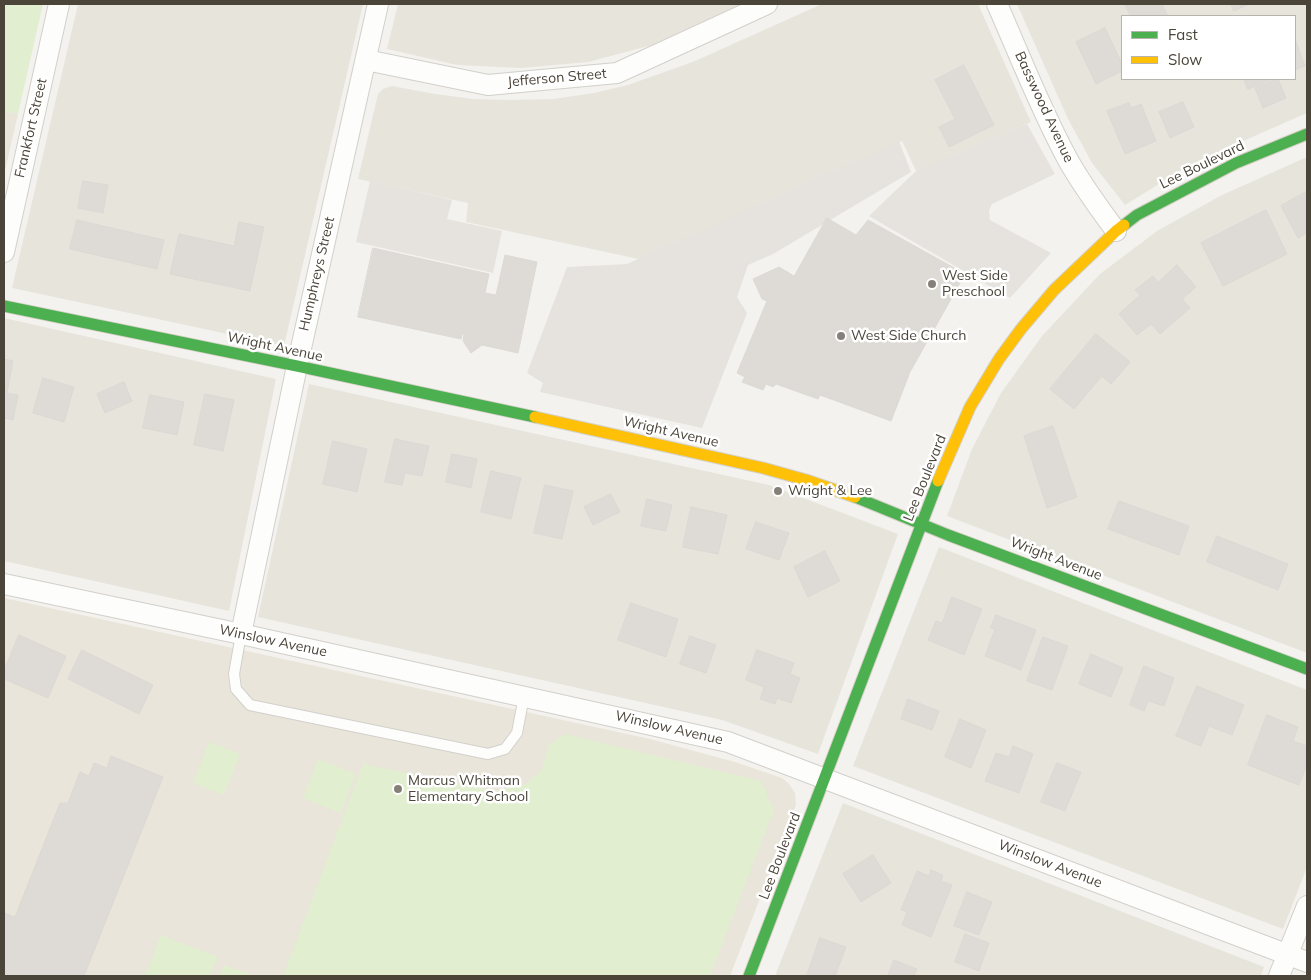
<!DOCTYPE html>
<style>
body{margin:0}
#map{position:relative;width:1311px;height:980px;overflow:hidden;background:#f4f2ee;font-family:Mulish,sans-serif}
canvas{display:block}
.frame{position:absolute;inset:0;border:5px solid #4b4439;pointer-events:none}
.legend{position:absolute;left:1121px;top:15px;width:175px;height:65px;box-sizing:border-box;background:#fff;border:1px solid #b7b4b0;margin:0;padding:6px 9px;list-style:none;font-size:15px;color:#4b4439}
.legend li{display:flex;align-items:center;gap:10px;height:25px}
.legend b{width:25px;border:1px solid #b7b4b0}
</style>
<div id="map">
<canvas width="1311" height="980"></canvas>
<div class="frame"></div>
<ul class="legend">
<li><b style="height:6px;background:#4caf50"></b>Fast</li>
<li><b style="height:6px;background:#ffc107"></b>Slow</li>
</ul>
</div>
<script>
const g = document.querySelector('canvas').getContext('2d');
g.lineJoin = 'round';
function fill(path, color) {
  g.fillStyle = color;
  g.fill(path, 'evenodd');
}
function trace(path, color, width, dash) {
  g.strokeStyle = color;
  g.lineWidth = width;
  g.lineCap = dash ? 'butt' : 'round';
  g.setLineDash(dash || []);
  g.stroke(path);
}
function label(font, color, halo, rows, align = 'center') {
  g.font = font + ' Mulish,sans-serif';
  g.lineWidth = 5;
  g.setLineDash([]);
  g.textBaseline = 'middle';
  g.strokeStyle = halo;
  g.fillStyle = color;
  for (const [text, x, y, turn = 0] of rows) {
    g.save();
    g.translate(x, y);
    g.rotate((+turn || 0) * Math.PI / 180);
    g.textAlign = isNaN(turn) ? turn : align;
    if (halo) g.strokeText(text, 0, 0);
    g.fillText(text, 0, 0);
    g.restore();
  }
}
fill(new Path2D(`
 M78,4H363L284,346L12,288Z
 M398,4H741L652,45L588,62L521,68L457,65L387,49Z
 M822,4H978L1031,122L917,173L902,141L643,260L466,222L468,203L358,179L378,94L383,89L392,86L435,94L473,99L508,100L553,99L594,93L628,85L695,61Z
 M1017,4H1307V113L1234,145L1182,170L1125,205L1092,163L1068,119ZM1122,16H1295V79H1122Z
 M1307,157V653L947,516L972,449L1001,393L1042,336L1100,274L1157,231L1222,195Z
 M4,318L276,379L229,611L4,561Z
 M309,384L769,485L898,534L818,754L722,720L258,617Z
 M939,547L1307,690V867L1283,929L853,766Z
 M843,803L1264,967L1261,976H775Z`), '#e7e4dc');
fill(new Path2D(`
 M4,111L18,114L4,175Z
 M4,598L650,739L735,762L782,778L789,784L795,793L796,805L730,976H4Z`), '#eae5da');
fill(new Path2D(`
 M4,4H43L18,114L4,111Z
 M565,734L761,781L774,810L710,976H283L363,764L496,791L525,784L541,771L549,745Z
 M209,742L240,754L224,795L193,783Z
 M318,759L356,774L341,813L303,798Z
 M161,935L218,957L210,976H145Z
 M224,965L254,976H219Z`), '#e1eecf');
fill(new Path2D(`
 M1027,124L1055,174L992,204L989,211L990,220L1051,253L1010,298L869,216L915,172Z
 M899,141L911,172L773,254L748,265L737,297L747,313L702,428L540,392L543,383L527,373L567,267L627,264Z
 M370,181L452,200L447,219L502,231L493,273L356,242Z`), '#e6e3df');
const building = new Path2D(`
 M1125,4H1162L1168,16H1131Z
 M1231,4H1249L1234,11Z
 M1105,28L1122,64V71L1096,84L1076,42Z
 M1295,39L1305,66L1295,70Z
 M964,65L994,125L949,147L939,127L955,119L935,80Z
 M1244,79H1272L1248,89Z
 M1277,79H1278L1286,98L1263,108L1255,88Z
 M1183,102L1194,127L1170,138L1159,112Z
 M1129,103L1131,108L1141,104L1156,141L1125,154L1107,111Z
 M83,181L108,185L103,213L78,208Z
 M1306,192L1307,194V233L1298,238L1281,206Z
 M1266,210L1287,254L1223,286L1201,243Z
 M827,218L856,235L868,220L965,274L910,372L891,421L820,395L818,399L776,384L773,387L766,384L763,390L742,382L745,377L737,373L767,301L762,299L753,279L779,267L794,276Z
 M77,220L164,240L157,269L70,249Z
 M239,222L264,227L250,291L170,274L179,234L234,246Z
 M373,248L489,274L485,293L496,295L505,255L537,262L518,353L482,345L471,353L463,341L464,334H462L461,339L358,317Z
 M1177,265L1196,287L1182,299L1190,308L1160,334L1151,324L1137,335L1119,314L1140,295L1135,290L1153,276L1158,282Z
 M1096,334L1130,362L1111,384L1102,376L1074,409L1050,389Z
 M4,359L13,361L7,393L18,395L13,420L4,418Z
 M43,378L74,387L64,422L33,413Z
 M124,382L132,401L105,413L97,394Z
 M205,394L234,400L223,451L194,445Z
 M150,395L184,402L177,435L143,428Z
 M1053,426L1077,497L1047,508L1024,436Z
 M395,439L429,446L422,476L405,473L402,485L385,482Z
 M333,441L367,449L357,492L323,484Z
 M452,454L477,459L471,488L446,482Z
 M491,471L521,478L511,519L481,512Z
 M545,485L573,491L562,539L534,533Z
 M611,494L620,512L593,525L584,507Z
 M647,499L672,505L666,531L641,526Z
 M1119,501L1189,526L1179,555L1108,529Z
 M691,507L727,515L718,554L683,547Z
 M756,522L789,533L779,560L746,549Z
 M1217,536L1288,564L1278,590L1207,562Z
 M825,551L840,581L808,597L794,567Z
 M952,597L982,609L964,655L928,640L936,621L942,623Z
 M631,603L678,619L666,657L618,640Z
 M996,615L1036,630L1021,670L985,656L995,629L991,628Z
 M19,635L66,656L48,698L4,679V671Z
 M690,636L716,645L706,673L680,664Z
 M1043,637L1068,646L1052,690L1027,681Z
 M82,650L153,685L139,714L68,679Z
 M757,650L794,663L790,674L800,678L791,703L777,698L775,704L760,699L764,687L746,680Z
 M1091,654L1123,668L1111,697L1079,684Z
 M1144,666L1174,678L1164,706L1148,701L1144,711L1130,705Z
 M1197,686L1244,705L1232,735L1209,726L1201,746L1176,736Z
 M908,699L939,711L932,730L901,719Z
 M1267,715L1298,727L1293,741L1307,746V764L1299,785L1248,765Z
 M960,719L986,730L971,768L945,757Z
 M1013,746L1033,754L1019,793L985,781L996,753L1009,757Z
 M111,756L163,777L84,976H4V913L15,917L60,803H68L80,772L89,776L94,763L107,768Z
 M1057,763L1081,772L1065,811L1041,802Z
 M873,855L891,883L861,902L843,874Z
 M931,870L943,875L941,881L952,885L931,937L902,925L907,912L901,910L917,871L929,876Z
 M967,892L992,902L979,935L954,926Z
 M965,934L989,943L979,971L955,962Z
 M820,938L846,947L835,976H807Z
 M894,960L917,969L914,976H888Z`);
fill(building, '#dedbd6');
trace(building, '#dcd9d4', 1);
const lane = new Path2D(`
 M241,634L234,674L236,689L250,705L488,754L505,749L517,733L524,696`);
const street = new Path2D(`
 M997,4C1020,56 1040,108 1067,158C1081,184 1099,208 1116,231
 M366,60L488,85L617,73L767,4
 M4,252L59,4
 M4,584L241,634L728,742L1307,962
 M241,634L297,366L378,4
 M1279,976L1307,906`);
const fast = new Path2D(`
 M1124,225L1137,215L1236,163L1307,134
 M4,306L297,366L535,417
 M855,497L948,535L1307,669
 M749,976L938,481`);
const slow = new Path2D(`
 M535,417L763,468L806,480L855,497
 M938,481L970,407L999,359L1021,329L1054,290L1116,231L1124,225`);
trace(lane, '#d2d0cb', 12);
trace(street, '#d2d0cb', 22);
trace(fast, '#d3cfc5', 13);
trace(slow, '#d3cfc5', 13);
trace(lane, '#fdfdfc', 10);
trace(street, '#fdfdfc', 20);
trace(fast, '#4caf50', 11);
trace(slow, '#ffc107', 11);
for (const [x, y, r, color] of [
 [932,284,5,"#868178"],
 [841,336,5,"#868178"],
 [778,491,5,"#868178"],
 [398,789,5,"#868178"]
]) {
  const dot = new Path2D();
  dot.arc(x, y, r, 0, 2 * Math.PI);
  g.fillStyle = color;
  g.fill(dot);
  trace(dot, '#fff', 2);
}
label('14px', '#4b4439', '#fff', [
 ["Jefferson Street",557,78,-5],
 ["Basswood Avenue",1044,107,65],
 ["Frankfort Street",31,128,-77],
 ["Lee Boulevard",1202,165,-26],
 ["Humphreys Street",317,274,-77],
 ["Wright Avenue",275,347,12],
 ["Wright Avenue",671,432,13],
 ["Lee Boulevard",925,478,-68],
 ["Wright Avenue",1056,559,21],
 ["Winslow Avenue",273,641,12],
 ["Winslow Avenue",669,728,13],
 ["Lee Boulevard",780,856,-69],
 ["Winslow Avenue",1050,864,21]
]);
label('14px', '#4b4439', '#fff', [
 ["West Side",942,276],
 ["Preschool",942,292],
 ["West Side Church",851,336],
 ["Wright & Lee",788,491],
 ["Marcus Whitman",408,781],
 ["Elementary School",408,797]
], 'left');
</script>
